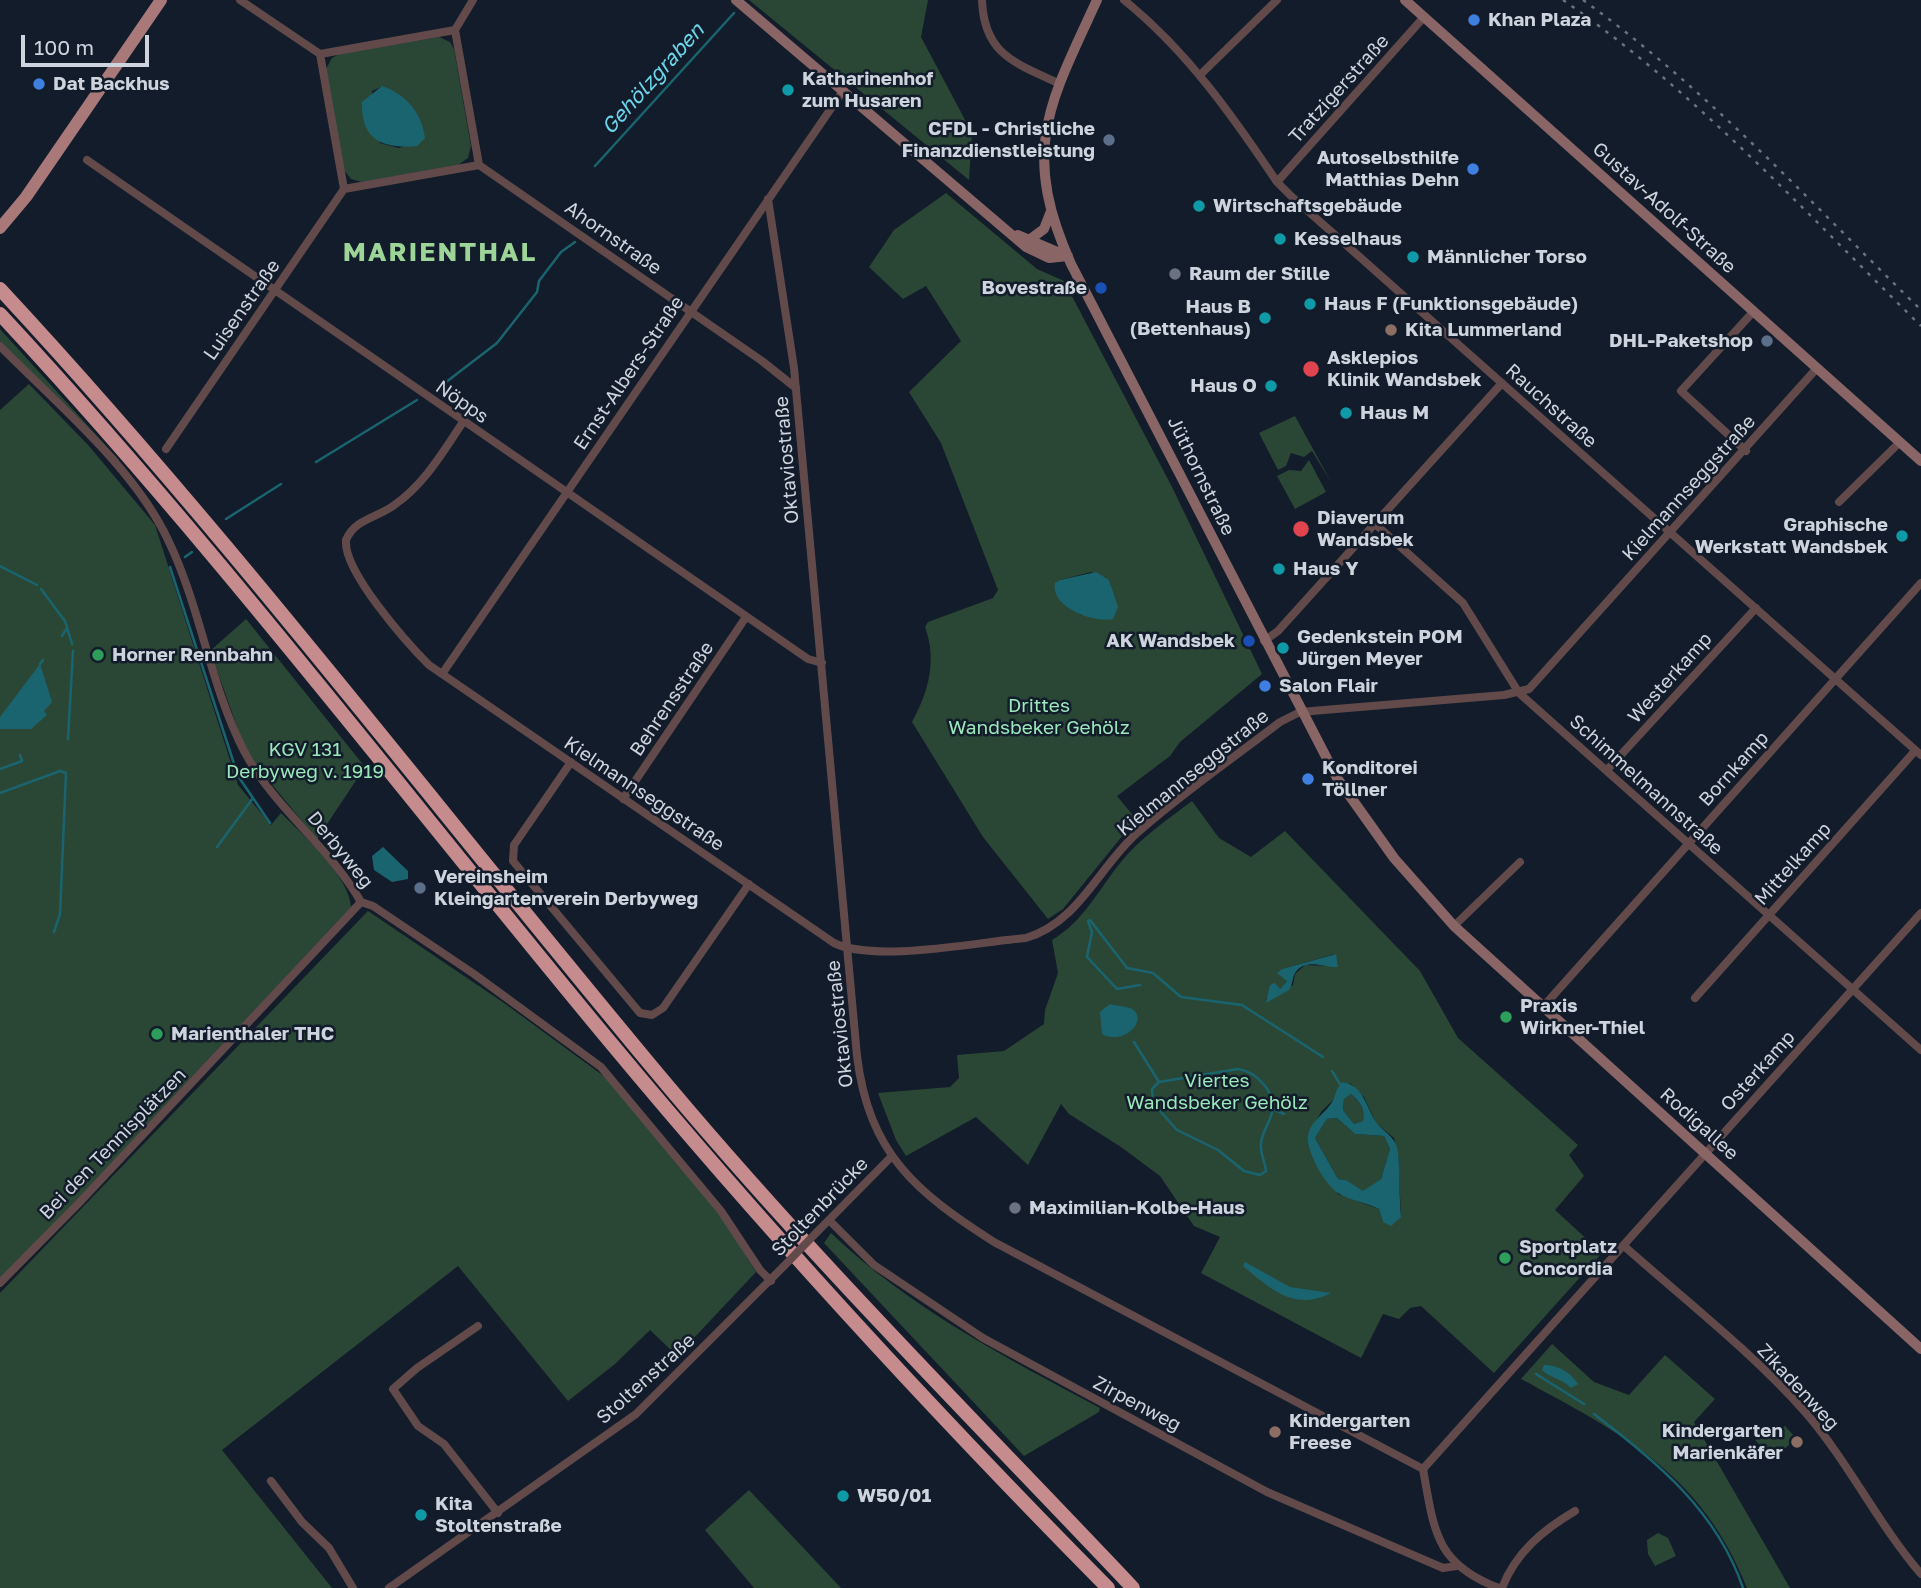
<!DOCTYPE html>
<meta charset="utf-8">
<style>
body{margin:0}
#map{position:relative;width:1921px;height:1588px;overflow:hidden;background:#131c2a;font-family:"Golos Text",sans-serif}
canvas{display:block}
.scale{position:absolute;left:21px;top:35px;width:128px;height:32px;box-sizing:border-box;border:4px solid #cdd4de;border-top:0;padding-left:9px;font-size:21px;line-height:24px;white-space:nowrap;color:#cdd4de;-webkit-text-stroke:5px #131c2a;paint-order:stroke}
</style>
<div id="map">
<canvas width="1921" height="1588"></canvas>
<div class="scale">100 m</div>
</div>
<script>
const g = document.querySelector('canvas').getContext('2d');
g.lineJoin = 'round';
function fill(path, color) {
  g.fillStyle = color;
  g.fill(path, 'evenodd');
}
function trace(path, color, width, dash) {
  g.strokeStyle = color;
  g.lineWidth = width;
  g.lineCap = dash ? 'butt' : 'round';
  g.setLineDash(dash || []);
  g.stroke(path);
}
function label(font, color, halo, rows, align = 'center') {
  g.font = font + ' "Golos Text",sans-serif';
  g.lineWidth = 5;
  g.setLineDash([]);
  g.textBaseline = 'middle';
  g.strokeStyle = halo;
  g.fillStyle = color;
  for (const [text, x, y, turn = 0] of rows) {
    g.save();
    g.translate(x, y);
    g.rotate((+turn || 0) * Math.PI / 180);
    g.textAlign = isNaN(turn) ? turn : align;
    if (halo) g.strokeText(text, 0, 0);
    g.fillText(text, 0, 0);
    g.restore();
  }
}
fill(new Path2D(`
 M749,0H928L921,37L972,133L969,180Z
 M439,37L450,42L454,49L471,146L468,158L458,165L362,182L351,179L343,169L326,69L332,58L339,54ZM381,87C401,93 422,118 424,138L399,148L380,143L372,91Z
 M946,193L1037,269L1064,281L1172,487L1262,674L1180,742L1170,756L1117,796L1136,819L1063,909L1048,919L983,837L912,722C929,691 937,660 925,627L928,622L993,598L998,590L941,443L909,392L961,341L926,286L903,299L869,267L894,230ZM1091,572L1109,580L1112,591L1081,615L1072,608L1060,580Z
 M0,329L119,460L117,463L0,341Z
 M29,384L89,446L155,525L238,785L271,825L281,813C302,834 350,877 351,907L0,1282V410Z
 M1295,416L1331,482L1312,451L1304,457L1291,453L1286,466L1278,470L1259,433Z
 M1309,460L1326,492L1295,509L1277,476L1289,470L1301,471Z
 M246,619L365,767L317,839L255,764L243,743L210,651Z
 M1192,801L1219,838L1251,857L1285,831L1420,971L1458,1038L1578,1145L1569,1155L1584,1176L1555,1210L1602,1253L1494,1373L1421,1306L1410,1308L1399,1319L1383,1314L1361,1358L1201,1273L1220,1237L1194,1226L1160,1176L1121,1147L1069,1114L1061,1104L1028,1165L976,1117L906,1156L896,1140L878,1093L950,1087L959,1078L957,1055L1004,1051L1044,1024L1045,1010L1058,973L1052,940C1084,921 1098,890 1121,862C1140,838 1167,820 1192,801ZM1335,954L1338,966L1305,965L1295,974L1293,985L1265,1000L1270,995V985L1280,989L1287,981L1282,969ZM1350,1083L1364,1097L1376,1123L1394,1138L1398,1153L1401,1217L1383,1222L1379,1209L1338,1194L1308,1136L1321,1112Z
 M368,911L504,1003L605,1077L720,1214L756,1272L677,1356L650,1330L615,1364L568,1401L458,1266L222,1450L332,1588H0V1293Z
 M1351,1094C1360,1103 1365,1108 1363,1121L1354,1124L1343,1110L1344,1099Z
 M1337,1118L1355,1134L1384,1136L1390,1149L1381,1179L1363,1192L1346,1180L1338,1179L1315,1138L1327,1119Z
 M831,1233C911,1309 1003,1356 1100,1408L1099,1412L1024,1456L824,1243Z
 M1552,1344L1594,1382L1629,1395L1665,1355L1715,1399L1694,1422L1790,1588H1747C1702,1474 1623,1434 1521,1379Z
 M1785,1426L1796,1438L1774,1459L1755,1440Z
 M749,1490L841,1588H754L705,1530Z
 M1658,1533L1668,1538L1676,1556L1655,1566L1648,1554L1647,1540Z`), '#2a4736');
fill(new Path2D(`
 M382,86C406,94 422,113 425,138L417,146C382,149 361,140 362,102Z
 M1096,572L1109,580L1118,607L1113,619C1093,623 1050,607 1055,583L1060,580Z
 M40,664L52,702L44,711L47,715L31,729H0V717Z
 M383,847L408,871V879L392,882L374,870L372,856Z
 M1336,954L1338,967C1326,968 1305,957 1295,973C1292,978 1293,984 1289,990L1266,1003L1270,985L1275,983L1280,989L1287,981L1277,973L1282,969Z
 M1110,1004C1116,1006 1127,1006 1132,1009C1149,1020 1124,1046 1102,1034L1100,1012Z
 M1343,1082C1364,1086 1366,1107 1376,1122C1384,1133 1396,1136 1398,1152C1400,1171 1399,1197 1401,1217L1391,1226L1383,1222L1379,1209C1366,1202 1350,1201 1338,1193C1325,1185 1306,1151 1308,1136C1310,1122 1323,1115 1330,1105C1337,1097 1334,1089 1343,1082ZM1351,1094C1360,1102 1365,1108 1363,1121L1354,1124L1343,1110L1344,1099ZM1337,1118L1355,1134L1384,1136L1390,1149L1381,1179L1363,1191L1346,1180L1338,1179L1315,1138L1327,1119Z
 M1245,1262L1290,1287L1331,1293C1294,1312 1271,1289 1243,1266Z
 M1544,1365C1558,1365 1570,1372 1578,1384L1571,1388C1563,1379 1550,1378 1542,1370Z`), '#1a6470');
trace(new Path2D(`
 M595,166L734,13
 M437,389L497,343L537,292L539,281L561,252L575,242
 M316,462L417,400
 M226,519L281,484
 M185,557L192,552
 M0,566L37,585
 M170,567L238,776L253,798L217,847
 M41,589L65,621L72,644
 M62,636L67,628
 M40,664L43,660
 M68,739L73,651
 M0,769L22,761L20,755
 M0,793L60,771L66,773L60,914L54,932
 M253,798L270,823
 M1140,985L1117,989L1087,957L1092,932L1088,921L1090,920L1127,968L1153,973L1181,997L1242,1005L1323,1057
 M1134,1042L1159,1082
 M1238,1069C1256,1072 1276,1091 1272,1112C1270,1123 1261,1133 1261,1144C1260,1152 1265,1163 1266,1171L1260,1175L1244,1171L1218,1150L1177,1130L1153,1103L1152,1089L1159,1082Z
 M1332,1071L1340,1084
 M1273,1109L1284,1114
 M1536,1374L1584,1404
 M1594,1414C1656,1461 1717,1511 1743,1588`), '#1a6470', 2.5);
trace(new Path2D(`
 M240,0L320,54
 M982,0C984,55 1016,63 1058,83
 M1124,0C1187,51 1232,115 1277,182L1291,196L1921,755
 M455,30L473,0
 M320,54L344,189L479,165
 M320,54L455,30L479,165
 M1201,74L1277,0
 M87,160L808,659L822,663
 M479,165L762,361L796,388
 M1277,182L1424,17
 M768,199L794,368L857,1056C869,1154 916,1192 994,1242L1423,1469C1434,1530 1435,1564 1499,1588
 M0,346C56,403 135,468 169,542C201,609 210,685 244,751C274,808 329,846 361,902L373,906L474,974L601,1067L721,1211L760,1270L771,1281
 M463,422C443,452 424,485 393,506C376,518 355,519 346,540C343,571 407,643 429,665L834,943C877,963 977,942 1026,938C1079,922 1098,868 1137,833C1182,793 1232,759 1280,722L1300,712L1504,695L1529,689L1817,368
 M166,449L344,189
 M1746,451L1681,391L1753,312
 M1839,502L1900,442
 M1374,523L1463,603L1519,693L1921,1050
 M1264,641L1278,631L1502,383
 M442,674L843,91
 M571,762L514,845L513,861L640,1013L652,1015L663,1008L749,884
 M1607,770L1756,608
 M623,799L746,617
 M1454,926L1520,862
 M1695,998L1915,751
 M1542,1008L1921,583
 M829,1220L874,1265L983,1338L1267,1492L1443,1568L1457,1566
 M817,1232L892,1156
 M1624,1246C1685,1300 1752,1352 1806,1413C1849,1463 1878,1524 1921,1574
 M0,1283L78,1204L361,902
 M478,1326L417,1368L393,1389L418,1426L444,1444L498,1513
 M1423,1469L1921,913
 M271,1481L302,1522L329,1548L353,1588
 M389,1588L636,1414L783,1267
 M1502,1588C1516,1552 1543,1530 1575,1511`), '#624a4b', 8);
trace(new Path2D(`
 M736,0L1026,247L1049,258L1068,256
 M1097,0C1049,104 1020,150 1071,264L1337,778L1394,858L1454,926L1921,1349
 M1405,0L1921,461
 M1018,235L1067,256
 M1029,240L1044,229L1051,211`), '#8a6566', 10);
trace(new Path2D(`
 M0,228L26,197L161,0`), '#a9797a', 12);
trace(new Path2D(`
 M0,289C236,543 445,820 668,1086C815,1261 976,1422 1133,1588
 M0,314C216,546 408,799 611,1043C768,1232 935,1413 1108,1588`), '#c68b8d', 14);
trace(new Path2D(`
 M1563,0C1696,92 1806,213 1921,326
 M1583,0C1707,89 1812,204 1921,310`), '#6a727f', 2.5, [3.5, 7]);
trace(new Path2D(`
 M783,1267L817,1232`), '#624a4b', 8);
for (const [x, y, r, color] of [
 [1474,20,7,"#3f7fe0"],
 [39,84,7,"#3f7fe0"],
 [788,90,7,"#0f9aa8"],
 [1109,140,7,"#5c6f8a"],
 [1473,169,7,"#3f7fe0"],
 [1199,206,7,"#0f9aa8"],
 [1280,239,7,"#0f9aa8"],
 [1413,257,7,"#0f9aa8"],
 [1175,274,7,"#6b7280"],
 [1101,288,7,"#1a4fb4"],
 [1310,304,7,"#0f9aa8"],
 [1265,318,7,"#0f9aa8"],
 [1391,330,7,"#8d6e63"],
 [1767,341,7,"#5c6f8a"],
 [1311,369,9,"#e0444e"],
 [1271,386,7,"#0f9aa8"],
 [1346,413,7,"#0f9aa8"],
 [1301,529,9,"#e0444e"],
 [1902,536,7,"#0f9aa8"],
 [1279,569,7,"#0f9aa8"],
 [1249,641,7,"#1a4fb4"],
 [1283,648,7,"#0f9aa8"],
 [98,655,7,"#2e9e5b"],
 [1265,686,7,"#3f7fe0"],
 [1308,779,7,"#3f7fe0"],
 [420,888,7,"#5c6f8a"],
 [1506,1017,7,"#2e9e5b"],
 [157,1034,7,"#2e9e5b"],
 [1015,1208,7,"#6b7280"],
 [1505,1258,7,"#2e9e5b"],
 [1275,1432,7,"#8d6e63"],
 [1797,1442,7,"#8d6e63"],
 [843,1496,7,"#0f9aa8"],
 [421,1515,7,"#0f9aa8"]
]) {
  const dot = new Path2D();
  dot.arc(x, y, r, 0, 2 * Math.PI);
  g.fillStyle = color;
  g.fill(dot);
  trace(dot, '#131c2a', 2.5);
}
label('bold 19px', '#cdd4de', '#131c2a', [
 ["Khan Plaza",1488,20],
 ["Katharinenhof",802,79],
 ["zum Husaren",802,101],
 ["Dat Backhus",53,84],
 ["CFDL - Christliche",1095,129,"right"],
 ["Finanzdienstleistung",1095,151,"right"],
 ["Autoselbsthilfe",1459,158,"right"],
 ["Matthias Dehn",1459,180,"right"],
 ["Wirtschaftsgebäude",1213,206],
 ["Kesselhaus",1294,239],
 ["Männlicher Torso",1427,257],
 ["Raum der Stille",1189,274],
 ["Bovestraße",1087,288,"right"],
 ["Haus F (Funktionsgebäude)",1324,304],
 ["Haus B",1251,307,"right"],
 ["(Bettenhaus)",1251,329,"right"],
 ["Kita Lummerland",1405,330],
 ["DHL-Paketshop",1753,341,"right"],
 ["Asklepios",1327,358],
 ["Klinik Wandsbek",1327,380],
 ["Haus O",1257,386,"right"],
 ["Haus M",1360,413],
 ["Diaverum",1317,518],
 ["Wandsbek",1317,540],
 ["Graphische",1888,525,"right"],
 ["Werkstatt Wandsbek",1888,547,"right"],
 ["Haus Y",1293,569],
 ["Gedenkstein POM",1297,637],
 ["Jürgen Meyer",1297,659],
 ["AK Wandsbek",1235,641,"right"],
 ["Horner Rennbahn",112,655],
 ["Salon Flair",1279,686],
 ["Konditorei",1322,768],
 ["Töllner",1322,790],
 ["Vereinsheim",434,877],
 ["Kleingartenverein Derbyweg",434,899],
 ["Praxis",1520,1006],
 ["Wirkner-Thiel",1520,1028],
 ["Marienthaler THC",171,1034],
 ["Maximilian-Kolbe-Haus",1029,1208],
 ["Sportplatz",1519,1247],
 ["Concordia",1519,1269],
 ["Kindergarten",1289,1421],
 ["Freese",1289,1443],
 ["Kindergarten",1783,1431,"right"],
 ["Marienkäfer",1783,1453,"right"],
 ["W50/01",857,1496],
 ["Kita",435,1504],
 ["Stoltenstraße",435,1526]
], 'left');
label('19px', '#cdd4de', '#131c2a', [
 ["Tratzigerstraße",1339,89,-48],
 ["Gustav-Adolf-Straße",1664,208,42],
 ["Ahornstraße",613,238,35],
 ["Luisenstraße",242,310,-55],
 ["Ernst-Albers-Straße",629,373,-56],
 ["Nöpps",462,402,35],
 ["Rauchstraße",1551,406,42],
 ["Oktaviostraße",787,460,-95],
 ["Jüthornstraße",1201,476,64],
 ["Kielmannseggstraße",1689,488,-48],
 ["Westerkamp",1670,678,-48],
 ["Behrensstraße",672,699,-56],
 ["Bornkamp",1734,769,-48],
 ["Kielmannseggstraße",1193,773,-39],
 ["Schimmelmannstraße",1646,785,42],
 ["Kielmannseggstraße",644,794,34],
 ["Derbyweg",340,850,51],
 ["Mittelkamp",1793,864,-48],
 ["Oktaviostraße",840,1024,-96],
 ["Osterkamp",1758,1071,-48],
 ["Rodigallee",1699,1124,42],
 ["Bei den Tennisplätzen",113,1144,-46],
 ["Stoltenbrücke",820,1207,-46],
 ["Stoltenstraße",646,1379,-42],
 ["Zikadenweg",1798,1387,47],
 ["Zirpenweg",1137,1404,28]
]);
label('19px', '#9be9ba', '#131c2a', [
 ["Drittes",1039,706],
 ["Wandsbeker Gehölz",1039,728],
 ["KGV 131",305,750],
 ["Derbyweg v. 1919",305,772],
 ["Viertes",1217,1081],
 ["Wandsbeker Gehölz",1217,1103]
]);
label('italic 21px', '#6bd5e9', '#131c2a', [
 ["Gehölzgraben",653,79,-48]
]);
g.letterSpacing = '2px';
label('bold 26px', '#9dd498', '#131c2a', [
 ["MARIENTHAL",440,253]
]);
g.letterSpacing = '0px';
</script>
